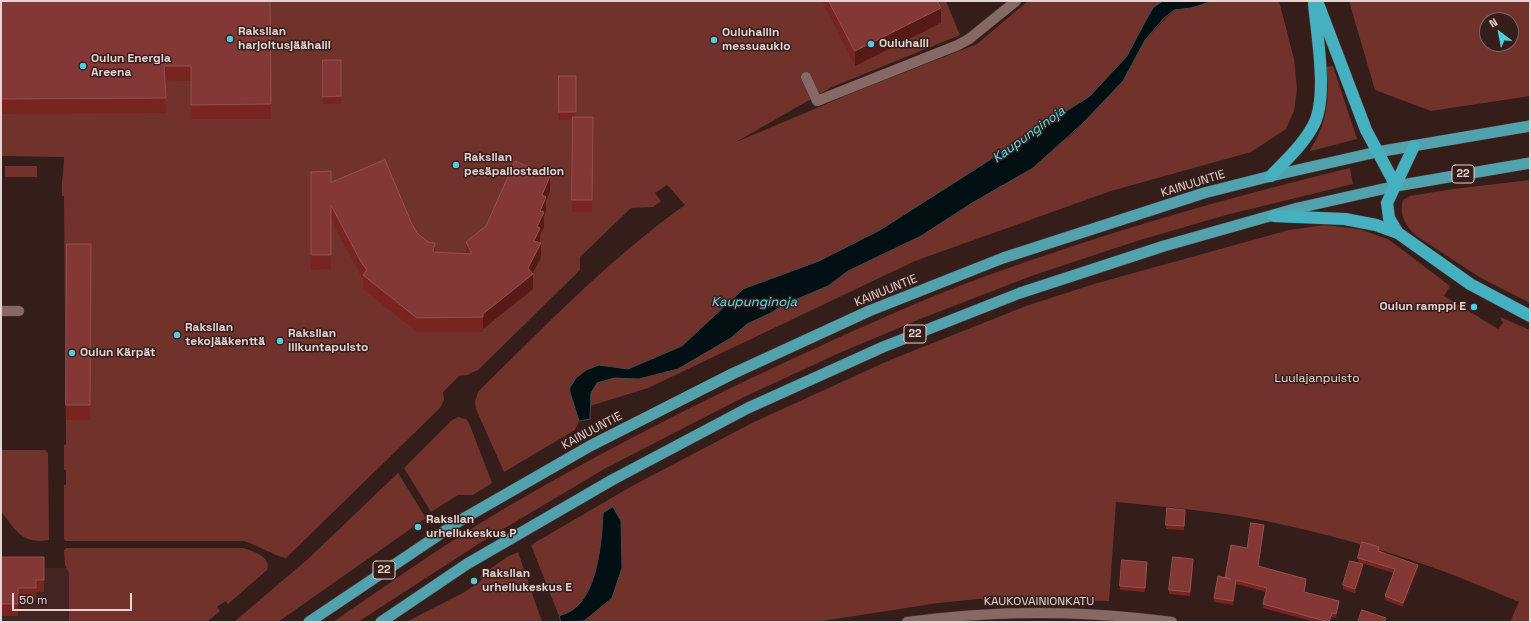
<!DOCTYPE html>
<meta charset="utf-8">
<style>
body{margin:0}
#map{position:relative;width:1531px;height:623px;overflow:hidden;background:#351d1a;font-family:"Space Grotesk",sans-serif}
canvas{display:block}
.frame{position:absolute;inset:0;border:2px solid #e6d4d2;pointer-events:none}
.north{position:absolute;left:1479px;top:12px;width:40px;height:40px;box-sizing:border-box;background:#351d1a;border:1px solid #7c6664;border-radius:50%;rotate:328deg;font-size:11px;font-weight:700;line-height:16px;text-align:center;color:#e6d4d2}
.north::after{content:'';display:block;margin:auto;width:14px;height:18px;background:#53cadc;clip-path:polygon(50% 0,100% 100%,50% 72%,0 100%)}
.scale{position:absolute;left:12px;top:593px;width:120px;height:18px;box-sizing:border-box;border:2px solid #e6d4d2;border-top:0;padding-left:5px;font-size:12px;line-height:14px;white-space:nowrap;color:#e6d4d2;-webkit-text-stroke:3px #351d1a;paint-order:stroke}
</style>
<div id="map">
<canvas width="1531" height="623"></canvas>
<div class="frame"></div>
<div class="north">N</div>
<div class="scale">50 m</div>
</div>
<script>
const g = document.querySelector('canvas').getContext('2d');
g.lineJoin = 'round';
function fill(path, color) {
  g.fillStyle = color;
  g.fill(path, 'evenodd');
}
function trace(path, color, width, dash) {
  g.strokeStyle = color;
  g.lineWidth = width;
  g.lineCap = dash ? 'butt' : 'round';
  g.setLineDash(dash || []);
  g.stroke(path);
}
function label(font, color, halo, rows, align = 'center') {
  g.font = font + ' "Space Grotesk",sans-serif';
  g.lineWidth = 3;
  g.setLineDash([]);
  g.textBaseline = 'middle';
  g.strokeStyle = halo;
  g.fillStyle = color;
  for (const [text, x, y, turn = 0] of rows) {
    g.save();
    g.translate(x, y);
    g.rotate((+turn || 0) * Math.PI / 180);
    g.textAlign = isNaN(turn) ? turn : align;
    if (halo) g.strokeText(text, 0, 0);
    g.fillText(text, 0, 0);
    g.restore();
  }
}
fill(new Path2D(`
 M1,568H88V622H1Z`), '#442420');
fill(new Path2D(`
 M1,1H946L960,35L832,87L736,142L862,89L977,44L1028,1H1163L1153,8L1146,20L1127,56L1090,96L1022,138L948,188L880,230L819,261L743,289L682,346L628,369L599,365L569,389L579,421L575,430L504,472L476,409L475,402L478,392C544,327 609,259 685,205L667,185L655,193L661,201L653,207L631,208L580,257V270L478,370L467,375L459,376L443,392L444,400L440,408L286,558C280,558 254,544 244,541H66L64,539V485H66V470H64V445L66,444L64,196H62C61,182 64,170 64,157L1,156Z
 M1213,1H1279L1294,59L1297,89L1294,111L1286,129L1251,152L1111,191L915,261L648,388L590,406L591,393L597,383L614,378L639,379L678,369L731,338L747,324L771,313L783,305L828,286L848,271L921,236L989,192L1069,137L1083,123L1123,81L1145,40L1174,10L1191,8Z
 M1349,1H1530V96L1431,111L1375,90ZM1487,20H1511V44H1487Z
 M1333,66L1357,139L1311,151L1310,150C1327,124 1330,98 1326,67Z
 M5,166H37V177H5Z
 M1350,168L1353,184L1226,215L1140,240L1034,275L925,317L837,354L744,397L606,468L483,541L358,622H333C390,583 447,542 507,507C599,453 695,404 792,359C855,330 918,301 983,277C1104,233 1226,198 1350,168Z
 M1530,180V303L1481,278L1418,237C1407,228 1398,215 1403,200L1410,196L1453,189Z
 M1325,225L1359,229L1388,239L1450,286L1444,296L1498,329L1503,323L1500,317L1530,330V622H1510L1519,602C1492,591 1465,579 1437,569C1382,549 1324,533 1266,521C1216,511 1166,507 1116,502L1109,601L978,599L938,603L816,622H583L612,598L621,542V521L613,507L603,513C602,539 598,590 575,608C571,612 564,614 559,616L531,545L632,486L754,422L890,360L1026,306L1094,284L1289,230Z
 M458,417L466,419L469,423L492,483L473,495H458L431,512L404,468L452,420Z
 M1,450H45L48,453L49,540C21,544 17,531 1,512Z
 M398,473L426,518L278,622H234L309,558Z
 M66,548H243C253,551 272,557 267,570L228,604L225,601L217,607L220,611L207,622H69V573L65,565L64,550Z
 M518,552L542,622H406L463,593L482,580L480,576L507,557Z`), '#71322c');
const water = new Path2D(`
 M1163,1H1213L1191,8L1174,10L1164,18L1145,40L1123,81L1083,123L1033,168L972,203L921,236L848,271L828,286L783,305L771,313L747,324L731,338L678,369L639,379L614,378L597,383L591,393L590,419L579,421L569,389L576,378L586,370L599,365L628,369L682,346L743,289L819,261L880,230L1090,96L1127,56L1146,20L1153,8Z
 M613,507L621,521L622,568L612,598L584,621L561,622L559,616C564,614 571,612 575,608C598,590 602,539 603,513Z`);
fill(water, '#021013');
trace(water, '#464b4c', 1);
const minor = new Path2D(`
 M806,77L817,101L958,45L969,39L1016,1
 M1,311H19
 M907,622C994,610 1084,610 1172,622`);
const trunk = new Path2D(`
 M309,622L461,520L590,446L732,374L869,311L1003,258L1204,193L1271,176L1377,152L1530,126
 M381,622L467,564L612,480L748,408L883,347L1020,293L1164,246L1298,208L1396,186L1530,163`);
const motorway = new Path2D(`
 M1317,1L1366,130L1396,186
 M1271,176C1286,160 1304,144 1314,124C1328,97 1317,35 1314,4
 M1274,216L1345,219L1376,225L1398,233L1470,284L1530,316
 M1398,233L1389,218L1387,203L1414,146`);
trace(minor, '#4c3736', 11);
trace(trunk, '#4c3736', 12);
trace(motorway, '#4c3736', 13);
trace(minor, '#866864', 10);
trace(trunk, '#52a2ae', 11);
trace(motorway, '#45b1c0', 12);
fill(new Path2D(`
 M1,1H270L271,119H191V81L165,80L166,113L1,114Z
 M822,1H937L941,23L855,66Z
 M323,60H341V104H323Z
 M559,76H576V117H593L592,212H572L573,120H559Z
 M311,172L411,222L417,233L435,252L466,254V242L550,191L546,201V211L544,217V227L540,235L539,243L541,258L532,274L533,289L483,329V332H417L363,289V279L361,276L331,220V269L311,270Z
 M67,244H91L90,420H66Z
 M1185,513L1184,530L1166,529V525Z
 M1264,528L1258,566L1306,583L1305,592L1339,605L1336,618L1332,617L1330,622H1315L1263,608V604L1266,592L1236,584L1233,605L1214,602V598L1225,578L1247,548Z
 M1379,551L1418,569L1403,607L1385,600V596L1394,573L1358,562V558Z
 M1,557H44V592H36V600L18,599V616H1Z
 M1193,563L1190,596L1169,594V590Z
 M1147,566L1145,592L1120,590V586Z
 M1363,568L1355,593L1343,589V585Z`), '#782522');
fill(new Path2D(`
 M941,8V23L855,66V51Z
 M550,176V191L546,201V211L544,217V227L540,235V242L534,255V241L540,211L542,195Z
 M435,243V258L433,252Z
 M541,243V258L531,276L533,274V289L483,329V314L528,268Z
 M1264,525V528L1258,570V566Z
 M1363,564V568L1355,593V589Z
 M1418,565V569L1403,607V603Z
 M1236,580V584L1233,605V601Z
 M1339,601V605L1336,618V614Z
 M1332,613V617L1330,622H1329Z`), '#581a17');
const building = new Path2D(`
 M1,1H270L271,104L191,105V66H164L166,98L1,99Z
 M829,1H937L941,8L855,51Z
 M323,60H341V96L323,97Z
 M559,76H576V112H559Z
 M573,117H593L592,200H572Z
 M385,160L411,222L417,233L428,242L435,243L433,252L472,254L466,242L486,226L515,161L550,176L542,195L546,197L540,211L544,212L537,227L540,228L534,241L541,243L528,268L533,274L483,314V317L417,318L363,275L367,270L361,262L331,205V255H311V172L331,171V182Z
 M67,244H91L90,405H66Z
 M1167,508L1185,510L1184,526L1166,525Z
 M1251,523L1264,525L1258,566L1306,579L1304,592L1339,601L1336,614L1332,613L1329,622L1263,604L1267,588L1236,580L1233,601L1214,598L1218,576L1231,579L1225,578L1231,545L1247,548Z
 M1362,542L1379,547L1378,551L1418,565L1403,603L1385,596L1395,569L1358,558Z
 M1,557H44V580H36V588H18V604H1Z
 M1173,557L1193,559L1190,592L1169,590Z
 M1122,560L1147,562L1145,588L1120,586Z
 M1350,561L1363,564L1355,589L1343,585Z
 M1362,610L1386,618L1384,622H1358Z`);
fill(building, '#843835');
trace(building, '#93504e', 1);
for (const [x, y, r, color] of [
 [230,39,4,"#53cadc"],
 [714,40,4,"#53cadc"],
 [871,44,4,"#53cadc"],
 [83,66,4,"#53cadc"],
 [456,165,4,"#53cadc"],
 [1474,307,4,"#53cadc"],
 [177,335,4,"#53cadc"],
 [280,341,4,"#53cadc"],
 [72,353,4,"#53cadc"],
 [418,527,4,"#53cadc"],
 [474,581,4,"#53cadc"]
]) {
  const dot = new Path2D();
  dot.arc(x, y, r, 0, 2 * Math.PI);
  g.fillStyle = color;
  g.fill(dot);
  trace(dot, '#351d1a', 1.5);
}
for (const [x, y, w] of [
 [1463,174,22],
 [915,334,22],
 [384,570,22]
]) {
  const box = new Path2D();
  box.roundRect(x - w / 2, y - 9, w, 18, 3);
  g.fillStyle = '#351d1a';
  g.fill(box);
  trace(box, '#e6d4d2', 1);
}
label('bold 11px', '#e6d4d2', null, [
 ["22",1463,174],
 ["22",915,334],
 ["22",384,570]
]);
label('bold 12px', '#e6d4d2', '#351d1a', [
 ["Raksilan",238,32],
 ["harjoitusjäähalli",238,46],
 ["Ouluhallin",722,33],
 ["messuaukio",722,47],
 ["Ouluhalli",879,44],
 ["Oulun Energia",91,59],
 ["Areena",91,73],
 ["Raksilan",464,158],
 ["pesäpallostadion",464,172],
 ["Oulun ramppi E",1466,307,"right"],
 ["Raksilan",185,328],
 ["tekojääkenttä",185,342],
 ["Raksilan",288,334],
 ["liikuntapuisto",288,348],
 ["Oulun Kärpät",80,353],
 ["Raksilan",426,520],
 ["urheilukeskus P",426,534],
 ["Raksilan",482,574],
 ["urheilukeskus E",482,588]
], 'left');
label('12px', '#e6d4d2', '#351d1a', [
 ["KAINUUNTIE",1193,184,-17],
 ["KAINUUNTIE",886,291,-22],
 ["KAINUUNTIE",592,431,-28],
 ["KAUKOVAINIONKATU",1039,602]
]);
label('12px', '#f5dad6', '#351d1a', [
 ["Luulajanpuisto",1317,379]
]);
label('italic 13px', '#57e3f7', '#351d1a', [
 ["Kaupunginoja",1029,135,-36],
 ["Kaupunginoja",754,302]
]);
</script>
